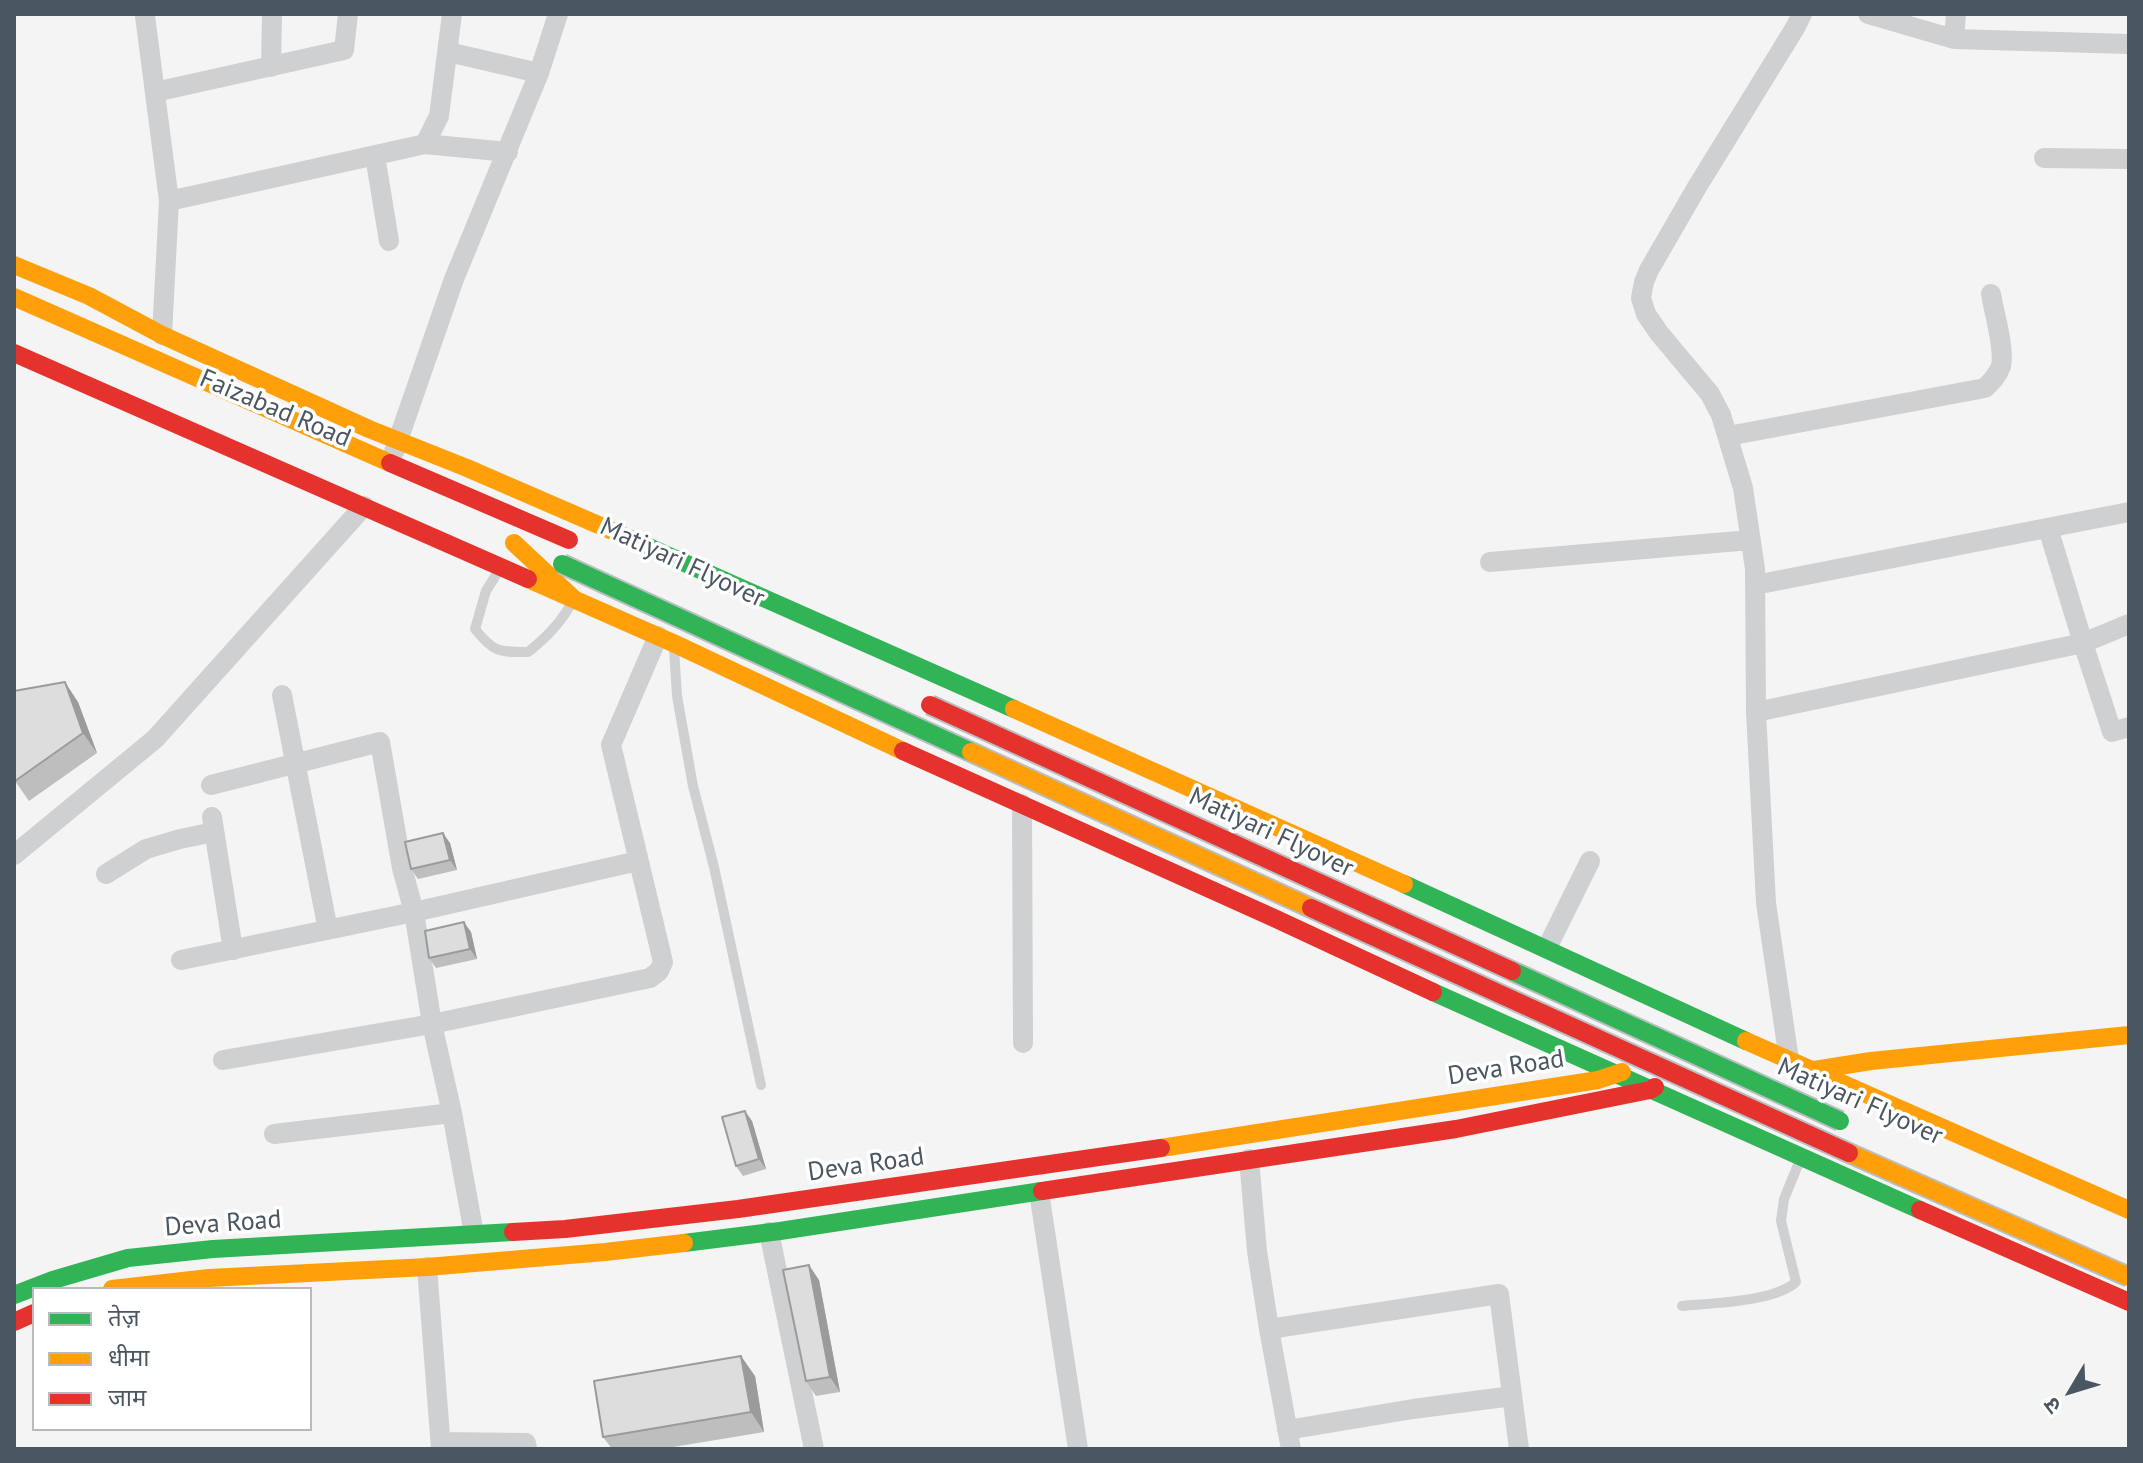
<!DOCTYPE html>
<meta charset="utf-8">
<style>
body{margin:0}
#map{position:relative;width:2143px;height:1463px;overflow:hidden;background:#f4f4f4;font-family:"PT Sans","Noto Sans Devanagari",sans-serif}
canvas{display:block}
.frame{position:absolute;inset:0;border:16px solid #4a5661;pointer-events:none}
.legend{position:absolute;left:32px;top:1287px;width:280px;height:144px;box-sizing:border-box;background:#fff;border:2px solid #b7bbc0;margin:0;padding:10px 14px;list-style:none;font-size:24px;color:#4a5661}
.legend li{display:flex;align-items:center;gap:16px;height:40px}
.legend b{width:40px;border:2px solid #b7bbc0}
.north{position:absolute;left:2031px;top:1351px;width:80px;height:80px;-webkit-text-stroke:6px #fff;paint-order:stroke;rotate:232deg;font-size:22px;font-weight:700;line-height:32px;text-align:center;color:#4a5661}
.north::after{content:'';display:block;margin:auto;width:28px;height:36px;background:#4a5661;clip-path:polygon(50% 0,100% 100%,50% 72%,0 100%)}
</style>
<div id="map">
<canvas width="2143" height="1463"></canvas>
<div class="frame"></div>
<ul class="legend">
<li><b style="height:10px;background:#30b455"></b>तेज़</li>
<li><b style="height:10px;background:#ff9f0a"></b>धीमा</li>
<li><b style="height:10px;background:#e5322d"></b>जाम</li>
</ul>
<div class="north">उ</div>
</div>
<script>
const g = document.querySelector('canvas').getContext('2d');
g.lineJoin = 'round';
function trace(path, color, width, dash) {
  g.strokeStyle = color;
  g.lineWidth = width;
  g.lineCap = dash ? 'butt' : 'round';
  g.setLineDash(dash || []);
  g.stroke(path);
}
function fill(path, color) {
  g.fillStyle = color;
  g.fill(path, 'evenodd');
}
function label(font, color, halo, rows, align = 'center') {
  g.font = font + ' "PT Sans",sans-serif';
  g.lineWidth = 7;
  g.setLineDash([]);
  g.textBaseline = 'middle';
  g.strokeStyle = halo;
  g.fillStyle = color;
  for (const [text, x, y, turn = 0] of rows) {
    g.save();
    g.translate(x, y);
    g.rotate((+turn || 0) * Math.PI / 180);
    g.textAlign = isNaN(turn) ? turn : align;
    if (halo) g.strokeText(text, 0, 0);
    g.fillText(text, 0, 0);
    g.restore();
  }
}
trace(new Path2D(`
 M499,570L486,591L475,629C494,653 499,652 528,652C546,638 560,624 571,604
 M674,649L677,696L693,786L714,867L761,1085
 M1682,1306C1712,1303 1774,1302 1796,1282L1781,1221L1784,1199L1800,1160`), '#ced0d2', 10);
trace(new Path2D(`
 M1868,14L1954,39L1956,14
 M145,16L169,201L162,335
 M1954,39L2129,44
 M448,52L539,73
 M271,67L272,14
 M155,92L344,50L348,14
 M425,144L439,116L452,14
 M375,156L389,241
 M2044,158L2129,159
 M169,201L425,144L508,152
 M1728,436L1985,388C1992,381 1998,375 2001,366C2005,348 1994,313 1991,294
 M394,452L454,279L539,73L558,14
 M2048,528L2083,643L2129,624
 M1490,562L1751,540
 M1755,585L2129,512
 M282,695L328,930
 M1756,712L2083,643L2112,732L2129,727
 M211,785L380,742L402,868L414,912L638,861
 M1022,804L1023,1043
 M212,817L233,950
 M14,855L155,739L364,506
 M106,874L146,849L180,839L214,832
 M1547,948L1590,861
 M181,960L414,912L432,1024L223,1060
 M1789,1060L1766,903L1756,712L1755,569L1743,488L1721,415L1710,394L1659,333L1646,314L1641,298L1644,282L1649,270L1697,187L1795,28L1802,14
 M274,1134L452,1113
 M1249,1159L1257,1251L1269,1329L1291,1449
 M1039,1192L1078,1449
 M769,1232L814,1449
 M474,1234L452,1113L432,1024L650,978L659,971L663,962L611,745L658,636
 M427,1267L441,1449
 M1269,1329L1499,1294L1519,1449
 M1287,1430L1413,1409L1512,1396
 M441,1442L526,1443L527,1449`), '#ced0d2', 20);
trace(new Path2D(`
 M617,533L1014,709
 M1404,884L1746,1041
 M1433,992L1920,1210
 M684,1243L780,1231L1042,1191
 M14,1295L53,1280L128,1258L213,1249L513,1232`), '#30b455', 18);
trace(new Path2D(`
 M14,265L89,296L162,335L369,429L467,468L617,533
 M14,297L390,463
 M514,543L573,598
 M528,579L673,643L903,751
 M1014,709L1404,884
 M1746,1041L2129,1210
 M1814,1070L1871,1061L2129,1035
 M1161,1148L1598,1080L1622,1072
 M112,1289L209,1278L427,1267L605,1252L684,1243`), '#ff9f0a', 18);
trace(new Path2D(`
 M14,353L528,579
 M390,463L569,540
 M903,751L1274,918L1433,992
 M1042,1191L1456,1129L1650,1090L1655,1087
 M1920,1210L2129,1302
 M513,1232L565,1229L738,1209L1161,1148
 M14,1322L34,1313`), '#e5322d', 18);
const fastBridge = new Path2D(`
 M562,564L971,752
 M1512,971L1840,1121`);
const slowBridge = new Path2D(`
 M971,752L1311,908
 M1849,1153L2129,1277`);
const jamBridge = new Path2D(`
 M930,705L1512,971
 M1311,908L1849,1153`);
trace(fastBridge, '#b9bec3', 22, []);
trace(slowBridge, '#b9bec3', 22, []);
trace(jamBridge, '#b9bec3', 22, []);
trace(fastBridge, '#30b455', 18);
trace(slowBridge, '#ff9f0a', 18);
trace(jamBridge, '#e5322d', 18);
fill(new Path2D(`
 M78,702L97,753L29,801L15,781Z
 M450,843L457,870L418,879L411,869Z
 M471,932L477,959L436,968L429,958Z
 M752,1121L766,1169L743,1176L736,1166Z
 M819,1280L840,1392L816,1396L806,1381Z
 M755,1376L764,1432L661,1449H612L603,1437Z`), '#bebebf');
fill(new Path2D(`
 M65,682L78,702L97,753L83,733Z
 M443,833L450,843L457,870L450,860Z
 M464,922L471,932L477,959L470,949Z
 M745,1111L752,1121L766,1169L759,1159Z
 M809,1265L819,1280L840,1392L830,1377Z
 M741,1356L755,1376L764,1432L751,1412Z`), '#9b9b9b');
const building = new Path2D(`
 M65,682L83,733L15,781L14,778V691Z
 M443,833L450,860L411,869L405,842Z
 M464,922L470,949L429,958L425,931Z
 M745,1111L759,1159L736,1166L722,1117Z
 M809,1265L830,1377L806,1381L783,1270Z
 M741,1356L751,1412L603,1437L594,1381Z`);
fill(building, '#ddddde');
trace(building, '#9b9b9b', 2);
label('26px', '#4a5661', '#fff', [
 ["Faizabad Road",275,409,23],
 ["Matiyari Flyover",682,563,25],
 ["Matiyari Flyover",1271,833,25],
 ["Deva Road",1506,1068,-9],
 ["Matiyari Flyover",1860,1102,24],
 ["Deva Road",866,1165,-8],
 ["Deva Road",223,1224,-4]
]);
</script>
